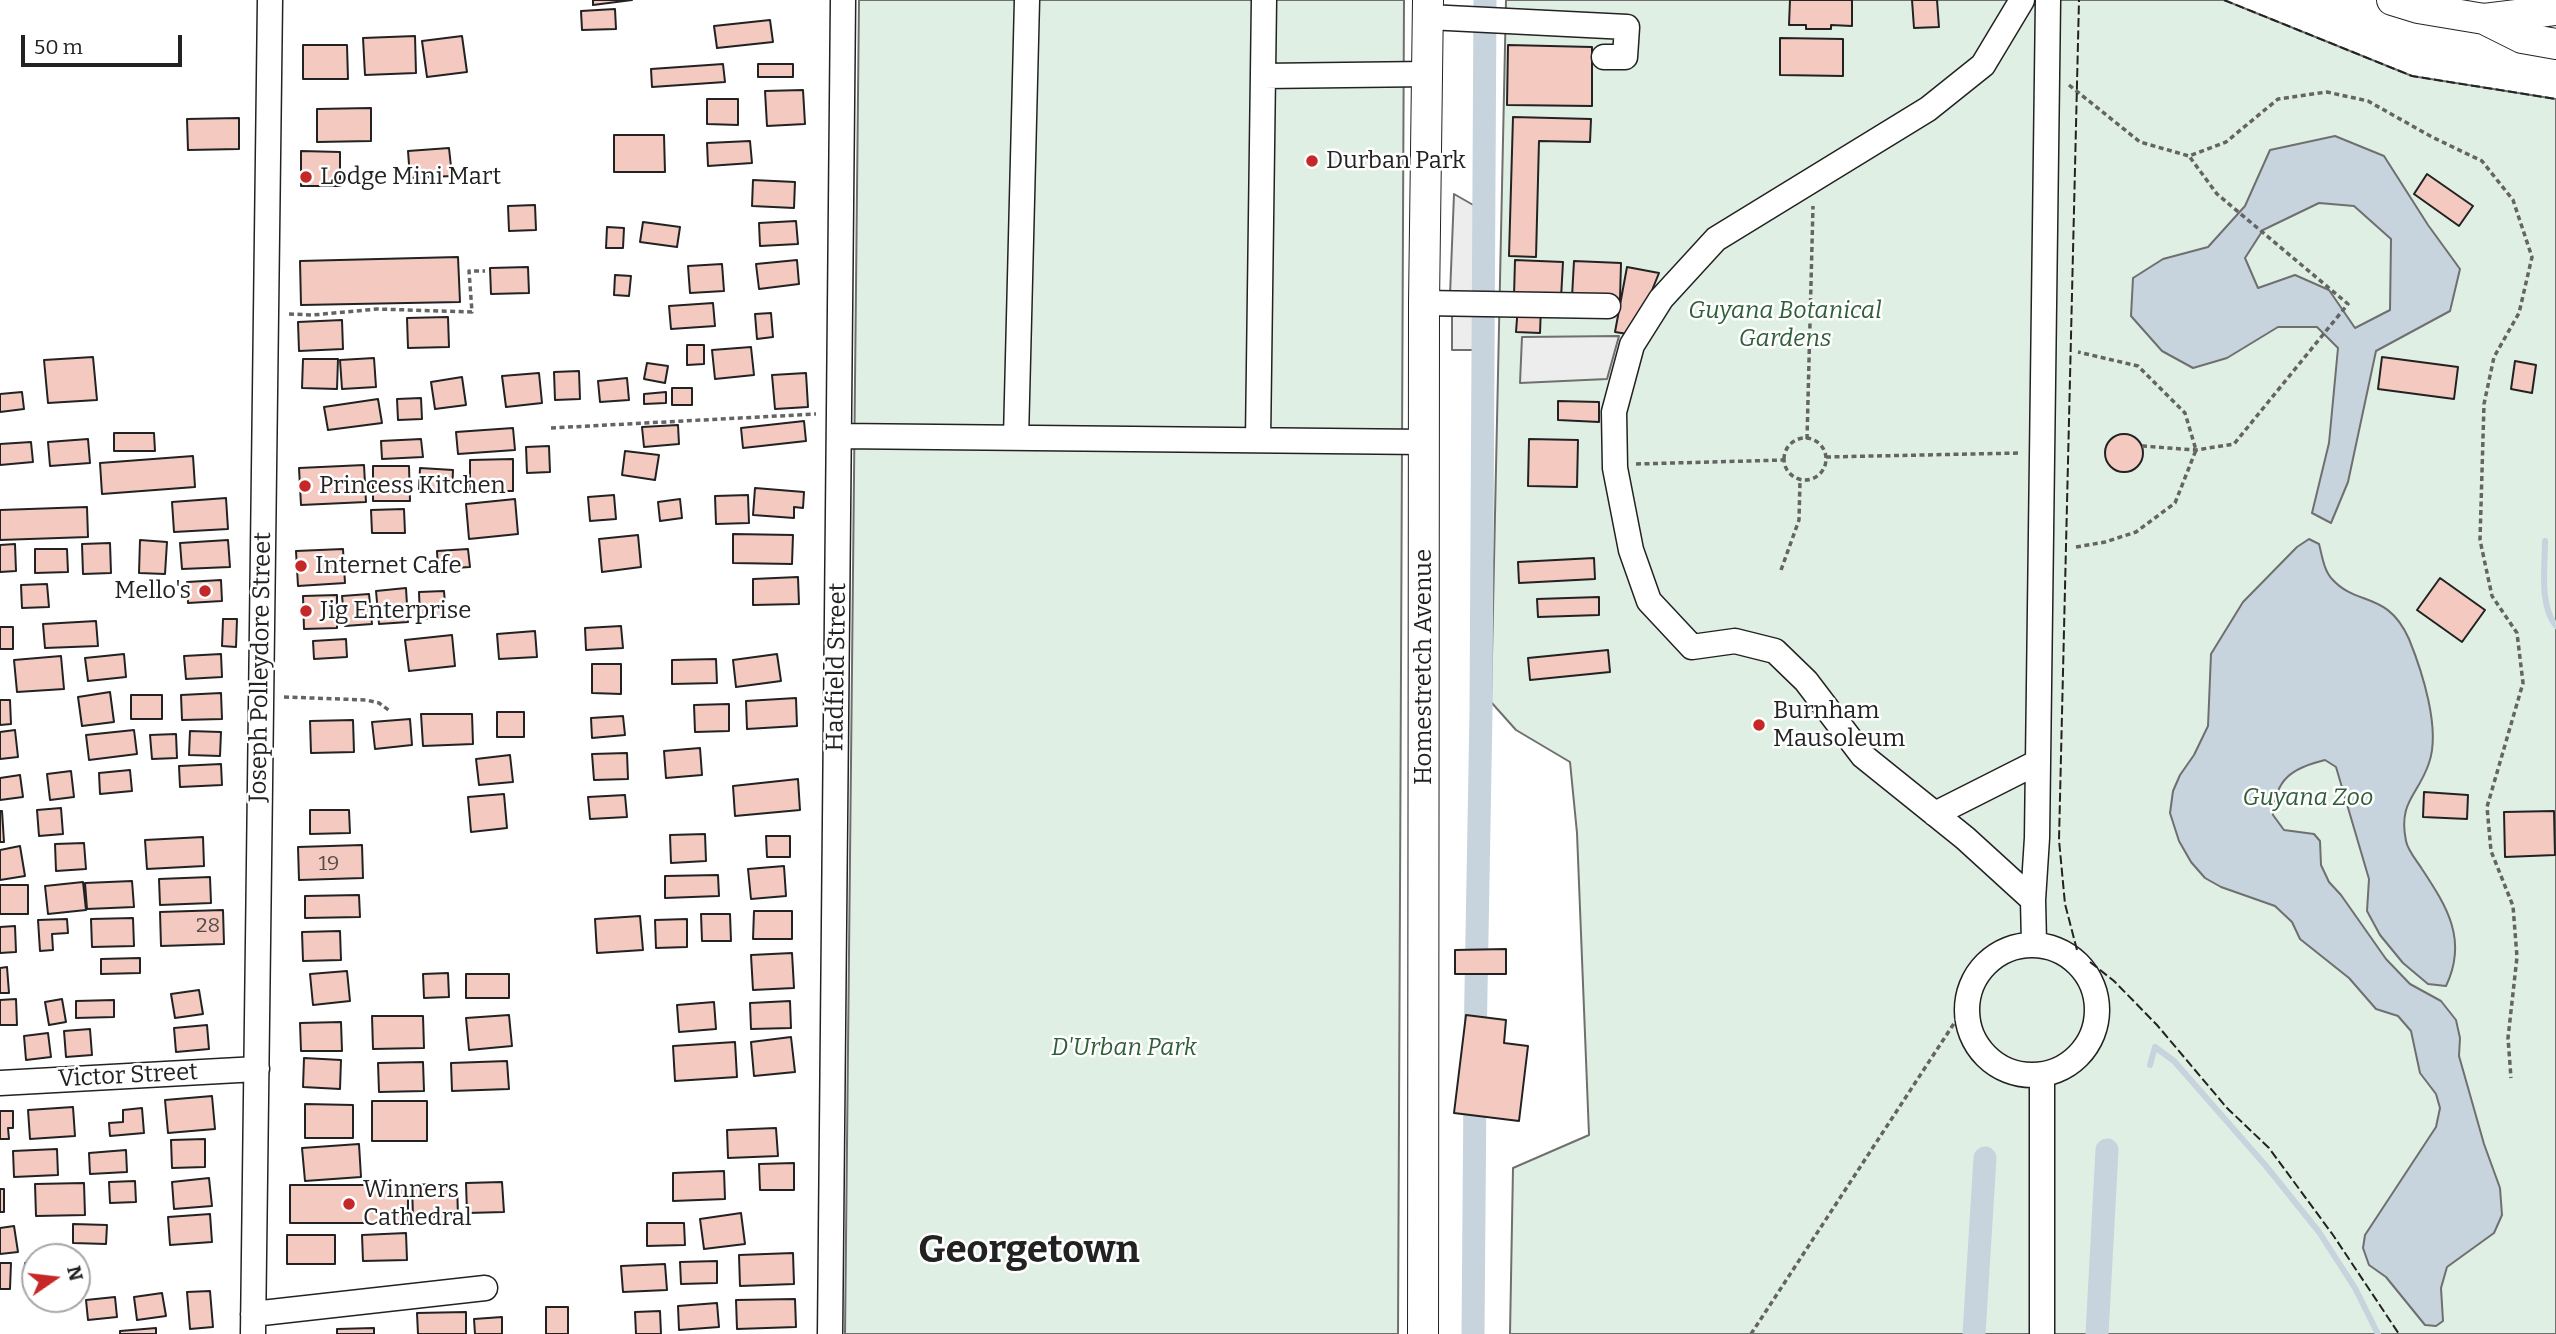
<!DOCTYPE html>
<style>
body{margin:0}
#map{position:relative;width:2556px;height:1334px;overflow:hidden;background:#fff;font-family:Bitter,serif}
canvas{display:block}
.north{position:absolute;left:21px;top:1243px;width:70px;height:70px;box-sizing:border-box;background:#fff;border:2px solid #a7a7a7;border-radius:50%;rotate:76deg;font-size:19px;font-weight:700;line-height:28px;text-align:center;color:#222}
.north::after{content:'';display:block;margin:auto;width:24px;height:32px;background:#c62828;clip-path:polygon(50% 0,100% 100%,50% 72%,0 100%)}
.scale{position:absolute;left:21px;top:35px;width:161px;height:32px;box-sizing:border-box;border:4px solid #222;border-top:0;padding-left:9px;font-size:21px;line-height:24px;white-space:nowrap;color:#222;-webkit-text-stroke:5px #fff;paint-order:stroke}
</style>
<div id="map">
<canvas width="2556" height="1334"></canvas>
<div class="north">N</div>
<div class="scale">50 m</div>
</div>
<script>
const g = document.querySelector('canvas').getContext('2d');
g.lineJoin = 'round';
function fill(path, color) {
  g.fillStyle = color;
  g.fill(path, 'evenodd');
}
function trace(path, color, width, dash) {
  g.strokeStyle = color;
  g.lineWidth = width;
  g.lineCap = dash ? 'butt' : 'round';
  g.setLineDash(dash || []);
  g.stroke(path);
}
function label(font, color, halo, rows, align = 'center') {
  g.font = font + ' Bitter,serif';
  g.lineWidth = 5;
  g.setLineDash([]);
  g.textBaseline = 'middle';
  g.strokeStyle = halo;
  g.fillStyle = color;
  for (const [text, x, y, turn = 0] of rows) {
    g.save();
    g.translate(x, y);
    g.rotate((+turn || 0) * Math.PI / 180);
    g.textAlign = isNaN(turn) ? turn : align;
    if (halo) g.strokeText(text, 0, 0);
    g.fillText(text, 0, 0);
    g.restore();
  }
}
const green = new Path2D(`
 M859,0H1404L1398,1334H845Z
 M1506,0H2224L2412,76L2556,99V1334H1510L1513,1168L1589,1135L1577,833L1570,762L1516,730L1491,702Z`);
fill(green, '#e0efe3');
trace(green, '#6f6f6f', 2);
const parking = new Path2D(`
 M1454,194L1482,210L1484,296L1450,295Z
 M1452,307H1483V350H1452Z
 M1619,336L1607,379L1520,383L1522,337Z`);
fill(parking, '#ededed');
trace(parking, '#6f6f6f', 2);
const water = new Path2D(`
 M2335,136L2384,156L2428,225L2460,269L2450,311L2376,351L2348,482L2331,523L2312,513L2329,443L2338,348L2317,327H2278L2227,358L2193,368L2162,351L2131,316L2133,278L2163,259L2208,247L2245,206L2270,150ZM2319,203L2354,206L2391,239L2390,310L2355,328L2329,290L2295,275L2258,288L2245,258L2263,230Z
 M2309,539L2319,544C2322,555 2324,571 2332,579C2357,607 2387,590 2409,639C2422,671 2441,729 2429,763C2418,796 2398,801 2406,841C2408,851 2417,861 2422,869C2447,907 2468,940 2446,986L2428,984L2403,963L2380,935L2367,911L2369,879L2336,767L2325,760C2292,768 2275,779 2273,815L2284,830L2314,834L2320,841L2321,865L2329,882L2341,895L2386,959L2410,984L2441,1001L2456,1020L2460,1038L2459,1056L2484,1144L2500,1188L2502,1215L2494,1233L2447,1267L2441,1288L2443,1321L2436,1326L2425,1325L2386,1277L2369,1265L2363,1248L2365,1235L2436,1127L2440,1108L2436,1094L2420,1073L2411,1031L2398,1016L2376,1009L2349,978L2300,939L2292,922L2275,906L2221,887L2205,878L2191,862L2179,841L2170,813L2173,791L2180,775L2194,755L2208,726L2211,654L2243,602L2297,547Z`);
fill(water, '#c7d3dd');
trace(water, '#6f6f6f', 2);
trace(new Path2D(`
 M2545,541C2545,567 2539,605 2556,626
 M2150,1065L2155,1047L2174,1061L2266,1166L2319,1232L2355,1288L2378,1334`), '#c7d3dd', 6);
trace(new Path2D(`
 M1475,1047L1481,712L1485,0
 M1473,1334L1475,1085
 M1974,1334L1985,1158
 M2097,1334L2107,1150`), '#c7d3dd', 23);
const building = new Path2D(`
 M593,0H632L593,5Z
 M1790,0H1852V26L1831,25V29H1806V25H1789Z
 M1912,0H1937L1939,27L1914,28Z
 M615,9L616,29L582,30L581,11Z
 M770,20L773,42L717,48L714,26Z
 M415,36L416,73L365,75L363,38Z
 M462,36L467,72L427,77L422,41Z
 M1780,38L1843,39V76L1780,75Z
 M303,45H347L348,79H303Z
 M1508,45L1592,47V106L1507,105Z
 M723,64L725,82L652,87L651,69Z
 M758,64H793V77H758Z
 M803,90L805,124L767,126L765,91Z
 M707,99H738V125L707,124Z
 M371,108V141L317,142V109Z
 M1513,117L1591,119L1590,142L1539,141L1536,257L1509,256Z
 M239,118V149L188,150L187,119Z
 M614,135H664L665,172H614Z
 M750,141L752,163L708,166L707,143Z
 M449,148L452,176L410,178L408,151Z
 M301,151L340,152V186H301Z
 M2427,174L2473,206L2459,226L2414,194Z
 M753,180L795,182L794,208L752,206Z
 M535,205L536,230L509,231L508,206Z
 M796,221L798,244L760,246L759,223Z
 M643,222L680,227L677,247L640,242Z
 M607,227L624,228L623,248H606Z
 M458,257L460,302L301,305L300,261Z
 M797,260L799,284L759,289L756,264Z
 M1515,260L1563,262L1561,298L1514,296Z
 M1574,261L1621,263L1620,299L1572,297Z
 M722,264L724,291L690,293L688,266Z
 M528,267L529,293L491,294L490,268Z
 M1627,267L1659,273L1634,335L1615,332Z
 M615,275L631,276L629,296L614,295Z
 M713,303L715,326L671,329L669,306Z
 M1518,305L1541,306L1540,333L1516,332Z
 M771,313L773,337L757,339L755,314Z
 M448,317L449,347L408,348L407,318Z
 M342,320L343,349L299,351L298,322Z
 M687,345H704V364L687,365Z
 M751,347L754,375L715,379L712,350Z
 M93,357L97,400L48,403L44,360Z
 M2382,357L2458,367L2454,399L2378,389Z
 M374,358L376,387L342,389L340,360Z
 M303,359H338L337,389L302,388Z
 M2515,361L2536,365L2532,393L2511,389Z
 M647,363L668,366L665,383L644,379Z
 M579,371L580,399L555,400L554,372Z
 M539,373L542,403L506,407L502,376Z
 M806,373L808,407L775,409L772,375Z
 M462,377L466,405L435,409L431,382Z
 M627,378L629,400L600,402L598,381Z
 M672,388H692V405H672Z
 M22,392L24,409L0,412V394Z
 M666,392V403L644,404V394Z
 M421,398L422,419L398,420L397,399Z
 M378,399L382,423L328,430L324,407Z
 M1558,401L1599,402V422L1558,420Z
 M804,421L806,441L743,448L741,428Z
 M678,425L679,444L644,447L642,427Z
 M513,428L515,450L458,454L456,432Z
 M114,433H154L155,451H114Z
 M2105 453a19 19 0 1 1 38 0a19 19 0 1 1-38 0Z
 M88,439L90,463L50,466L48,442Z
 M421,439L423,457L382,459L381,441Z
 M1529,439L1578,440L1577,487L1528,486Z
 M31,442L33,462L0,465V444Z
 M549,446L550,472L527,473L526,447Z
 M625,451L659,455L655,480L622,475Z
 M193,456L195,487L102,494L100,463Z
 M513,459V491H470V460Z
 M364,465L366,502L301,505L299,468Z
 M373,466H409L410,501H373Z
 M420,468L453,470L452,493L419,491Z
 M755,488L804,492L803,508L794,507V518L753,515Z
 M614,495L616,519L590,521L588,497Z
 M748,495L749,523L716,524L715,496Z
 M226,498L228,529L174,532L172,502Z
 M515,499L518,534L469,539L466,504Z
 M680,499L682,518L660,521L658,502Z
 M87,507L88,537L0,540V510Z
 M404,509L405,533H372L371,510Z
 M733,534L793,535L792,564L733,563Z
 M638,535L641,567L602,572L599,539Z
 M140,540L167,542L165,574L139,573Z
 M228,540L230,567L182,569L180,543Z
 M110,543L111,573L83,574L82,544Z
 M15,544L16,571L0,572V545Z
 M35,549H67L68,572L35,573Z
 M343,549L345,583L298,586L296,551Z
 M468,549L470,567L438,569L437,551Z
 M1594,558L1595,579L1519,583L1518,562Z
 M798,577L799,604L753,605V579Z
 M2440,578L2485,610L2462,642L2417,610Z
 M221,580L222,601L188,603L187,582Z
 M47,584L49,607L22,608L21,585Z
 M406,588L408,622L379,624L376,591Z
 M444,591L446,617L420,619L419,592Z
 M369,594L372,624L345,626L342,596Z
 M337,595V628L304,629L303,596Z
 M1599,597V615L1538,617L1537,599Z
 M223,619H237L236,647L222,646Z
 M96,621L98,646L45,648L43,624Z
 M621,626L623,648L586,650L585,628Z
 M0,627H13V649H0Z
 M535,631L537,657L499,659L497,634Z
 M452,635L455,666L409,671L405,640Z
 M346,639L347,657L314,659L313,641Z
 M1608,650L1610,672L1530,680L1528,658Z
 M124,654L126,677L88,681L85,658Z
 M221,654L222,677L186,679L184,656Z
 M777,654L781,681L736,687L733,660Z
 M61,656L64,689L17,692L14,660Z
 M716,659L717,683L672,684V660Z
 M592,664H621V694L592,693Z
 M110,692L114,722L82,726L78,697Z
 M221,693L222,719L182,720L181,695Z
 M131,695H162V719H131Z
 M796,698L797,726L747,729L746,701Z
 M0,700H10L11,724L0,725Z
 M729,704V731L695,732L694,705Z
 M497,712H524V737H497Z
 M421,714H472L473,744L423,746Z
 M623,716L625,735L592,738L591,718Z
 M410,719L412,745L375,749L372,722Z
 M353,720L354,752L311,753L310,721Z
 M15,730L18,757L0,759V732Z
 M134,730L137,754L89,760L86,735Z
 M190,731L221,732L220,756L189,755Z
 M176,734L177,758L152,759L150,735Z
 M700,748L702,775L666,778L664,751Z
 M627,753L628,779L594,780L592,754Z
 M510,755L513,782L479,785L476,759Z
 M221,764L222,785L180,787L179,766Z
 M130,770L132,791L100,794L99,773Z
 M71,771L74,797L50,800L47,774Z
 M20,775L23,797L0,800V778Z
 M798,779L800,810L735,816L733,786Z
 M2424,792L2468,795L2467,819L2423,817Z
 M504,794L507,828L471,832L468,797Z
 M625,795L627,817L590,819L588,797Z
 M61,808L63,834L39,836L37,810Z
 M310,810H349L350,833L310,834Z
 M0,811H2L4,842H0Z
 M2554,811L2555,855L2505,857L2504,812Z
 M705,834L706,861L671,863L670,835Z
 M766,836H790V857H767Z
 M203,837L204,866L147,869L145,840Z
 M84,843L86,869L56,871L55,844Z
 M362,845L363,878L299,880L298,847Z
 M20,846L25,876L0,880V850Z
 M784,866L786,896L751,899L748,869Z
 M718,875L719,896L665,898V876Z
 M210,877L211,903L160,905L159,879Z
 M132,881L134,907L87,909L85,883Z
 M83,882L86,910L48,914L45,886Z
 M0,885H28V914H0Z
 M359,895L360,917L305,918V896Z
 M223,910L224,944L161,946L160,912Z
 M754,911H792V939H753Z
 M701,914H730L731,941H702Z
 M640,916L643,950L597,953L595,919Z
 M133,918L134,946L92,947L91,919Z
 M67,919L68,933L52,934L53,950L40,951L38,920Z
 M687,919V947L656,948L655,920Z
 M15,926L16,952L0,953V927Z
 M340,931L341,960L303,961L302,932Z
 M1506,949V974H1455V950Z
 M792,953L794,988L753,990L751,955Z
 M140,958V973L101,974V959Z
 M7,967L9,993H0V968Z
 M347,971L350,1001L313,1005L310,974Z
 M448,973L449,997L424,998L423,974Z
 M466,974H509V998H466Z
 M199,990L203,1014L175,1018L171,994Z
 M16,999L17,1025H0V1000Z
 M62,999L66,1022L49,1025L45,1002Z
 M114,1000V1017L76,1018V1001Z
 M790,1001L791,1028L751,1029L750,1003Z
 M714,1002L716,1029L679,1032L677,1005Z
 M509,1015L512,1046L469,1050L466,1018Z
 M1466,1015L1506,1020L1504,1043L1528,1046L1519,1121L1454,1113Z
 M372,1016H423L424,1048L373,1049Z
 M341,1022L342,1051H301L300,1023Z
 M207,1025L209,1049L176,1052L174,1028Z
 M90,1029L92,1055L66,1057L64,1031Z
 M48,1033L51,1057L26,1060L24,1036Z
 M791,1037L795,1072L754,1076L751,1042Z
 M735,1042L737,1077L675,1081L673,1046Z
 M304,1058L341,1060L340,1089L303,1087Z
 M507,1061L509,1089L452,1091L451,1063Z
 M423,1062L424,1091L379,1092L378,1063Z
 M212,1096L215,1129L168,1133L165,1100Z
 M372,1101H427V1141H372Z
 M305,1104L353,1105V1138H305Z
 M73,1107L75,1136L30,1139L28,1110Z
 M142,1108L144,1133L110,1136L109,1123L123,1122V1110Z
 M0,1111H13V1128H8L9,1139H0Z
 M776,1128L778,1156L728,1158L727,1130Z
 M205,1139V1167L172,1168L171,1140Z
 M359,1144L361,1177L305,1181L302,1148Z
 M57,1149L58,1175L14,1177L13,1151Z
 M126,1150L127,1172L90,1174L89,1153Z
 M794,1163V1190H760L759,1164Z
 M724,1171L725,1199L673,1201V1173Z
 M209,1178L212,1206L174,1209L172,1182Z
 M135,1181L136,1202L110,1203L109,1182Z
 M502,1182L504,1212L467,1213L466,1183Z
 M84,1183L85,1215L36,1216L35,1184Z
 M457,1183L458,1216L413,1218L412,1185Z
 M290,1185H408V1223H290Z
 M0,1189H4V1212H0Z
 M741,1213L745,1244L704,1249L700,1219Z
 M210,1214L212,1242L170,1245L168,1217Z
 M647,1223H684L685,1245L647,1246Z
 M73,1224L107,1225L106,1244L73,1243Z
 M14,1226L18,1252L0,1254V1228Z
 M406,1233L407,1260L363,1261L362,1235Z
 M287,1235H335V1264H287Z
 M793,1253L794,1284L740,1286L739,1255Z
 M717,1261V1283L681,1284L680,1262Z
 M35,1262V1289L29,1290L25,1263Z
 M0,1263H11L10,1289H0Z
 M665,1264L667,1290L623,1292L621,1266Z
 M210,1291L213,1327L190,1329L187,1292Z
 M162,1293L166,1316L137,1320L134,1297Z
 M115,1297L117,1317L88,1320L86,1300Z
 M795,1299L796,1327L737,1329L736,1300Z
 M717,1303L719,1327L679,1330L678,1306Z
 M546,1307H568V1334H546Z
 M660,1311L661,1334H636L635,1312Z
 M466,1312V1334H418L417,1313Z
 M502,1317V1334H475L474,1319Z
 M156,1328V1334H120V1331Z
 M374,1328V1334H337V1329Z`);
fill(building, '#f3c9c0');
trace(building, '#222', 2);
const minor = new Path2D(`
 M2022,0L1983,65L1928,109L1716,239L1661,299L1632,345L1614,412L1615,468L1631,550L1649,601L1692,647L1735,641L1775,651L1806,681L1863,756L1965,838L2033,900
 M1428,17L1627,27L1625,57H1604
 M1263,76L1428,74
 M1424,303L1608,306
 M839,436L1425,442
 M1016,438L1027,0
 M1258,440L1264,0
 M1935,814L2038,762
 M2034,943L2033,900L2037,838L2048,0
 M1967 1010a65 65 0 1 1 130 0a65 65 0 1 1-130 0Z
 M0,1083L257,1069
 M253,1314L485,1288
 M253,1334L270,0
 M830,1334L843,0
 M2042,1334V1076`);
const major = new Path2D(`
 M2392,0L2418,8L2484,19L2522,38L2556,44
 M2484,19L2556,10
 M1423,1334L1424,303L1428,0`);
trace(minor, '#222', 27);
trace(major, '#222', 32);
trace(new Path2D(`
 M2069,85L2140,142L2189,156L2226,142L2278,99L2327,92L2368,101L2432,137L2482,161L2513,200L2532,257L2519,313L2494,357L2484,404L2480,540L2492,596L2517,633L2523,683L2487,807L2491,851L2513,906L2517,957L2508,1038L2511,1078
 M289,314L313,315L377,309L472,312L469,271H485
 M551,428L816,414
 M1784 459a21 21 0 1 1 42 0a21 21 0 1 1-42 0Z
 M1807,439L1813,206
 M2142,446L2196,450L2234,444L2348,304L2217,194L2189,156
 M1826,457L2020,453
 M1636,464L1785,460
 M2076,547L2105,542L2136,532L2175,503L2196,450L2185,413L2138,366L2078,352
 M1781,570L1799,520L1800,480
 M284,697L366,700L379,703L390,711
 M1751,1334L1968,1002`), '#646464', 3.5, [5, 3.5]);
trace(minor, '#fff', 24);
trace(major, '#fff', 30);
trace(new Path2D(`
 M2224,0L2412,76L2556,99
 M2077,950L2065,904L2059,840L2079,0
 M2090,962L2114,981L2157,1025L2227,1108L2269,1148L2333,1235L2399,1334`), '#222', 2, [9, 3.5]);
for (const [x, y, r, color] of [
 [1312,161,7,"#c62828"],
 [306,177,7,"#c62828"],
 [305,486,7,"#c62828"],
 [301,566,7,"#c62828"],
 [205,591,7,"#c62828"],
 [306,611,7,"#c62828"],
 [1759,725,7,"#c62828"],
 [349,1204,7,"#c62828"]
]) {
  const dot = new Path2D();
  dot.arc(x, y, r, 0, 2 * Math.PI);
  g.fillStyle = color;
  g.fill(dot);
  trace(dot, '#fff', 2.5);
}
label('21px', '#564c4a', null, [
 ["19",329,864],
 ["28",208,926]
]);
label('24px', '#222', '#fff', [
 ["Durban Park",1326,161],
 ["Lodge Mini Mart",320,177],
 ["Princess Kitchen",319,486],
 ["Internet Cafe",315,566],
 ["Mello's",191,591,"right"],
 ["Jig Enterprise",320,611],
 ["Burnham",1773,711],
 ["Mausoleum",1773,739],
 ["Winners",363,1190],
 ["Cathedral",363,1218]
], 'left');
label('italic 24px', '#2f5e38', '#fff', [
 ["Guyana Botanical",1785,311],
 ["Gardens",1785,339],
 ["Guyana Zoo",2308,798],
 ["D'Urban Park",1124,1048]
]);
label('24px', '#222', '#fff', [
 ["Joseph Polleydore Street",261,667,-89],
 ["Hadfield Street",837,667,-89],
 ["Homestretch Avenue",1424,667,-90],
 ["Victor Street",128,1076,-3]
]);
label('bold 38px', '#222', '#fff', [
 ["Georgetown",1029,1251]
]);
</script>
